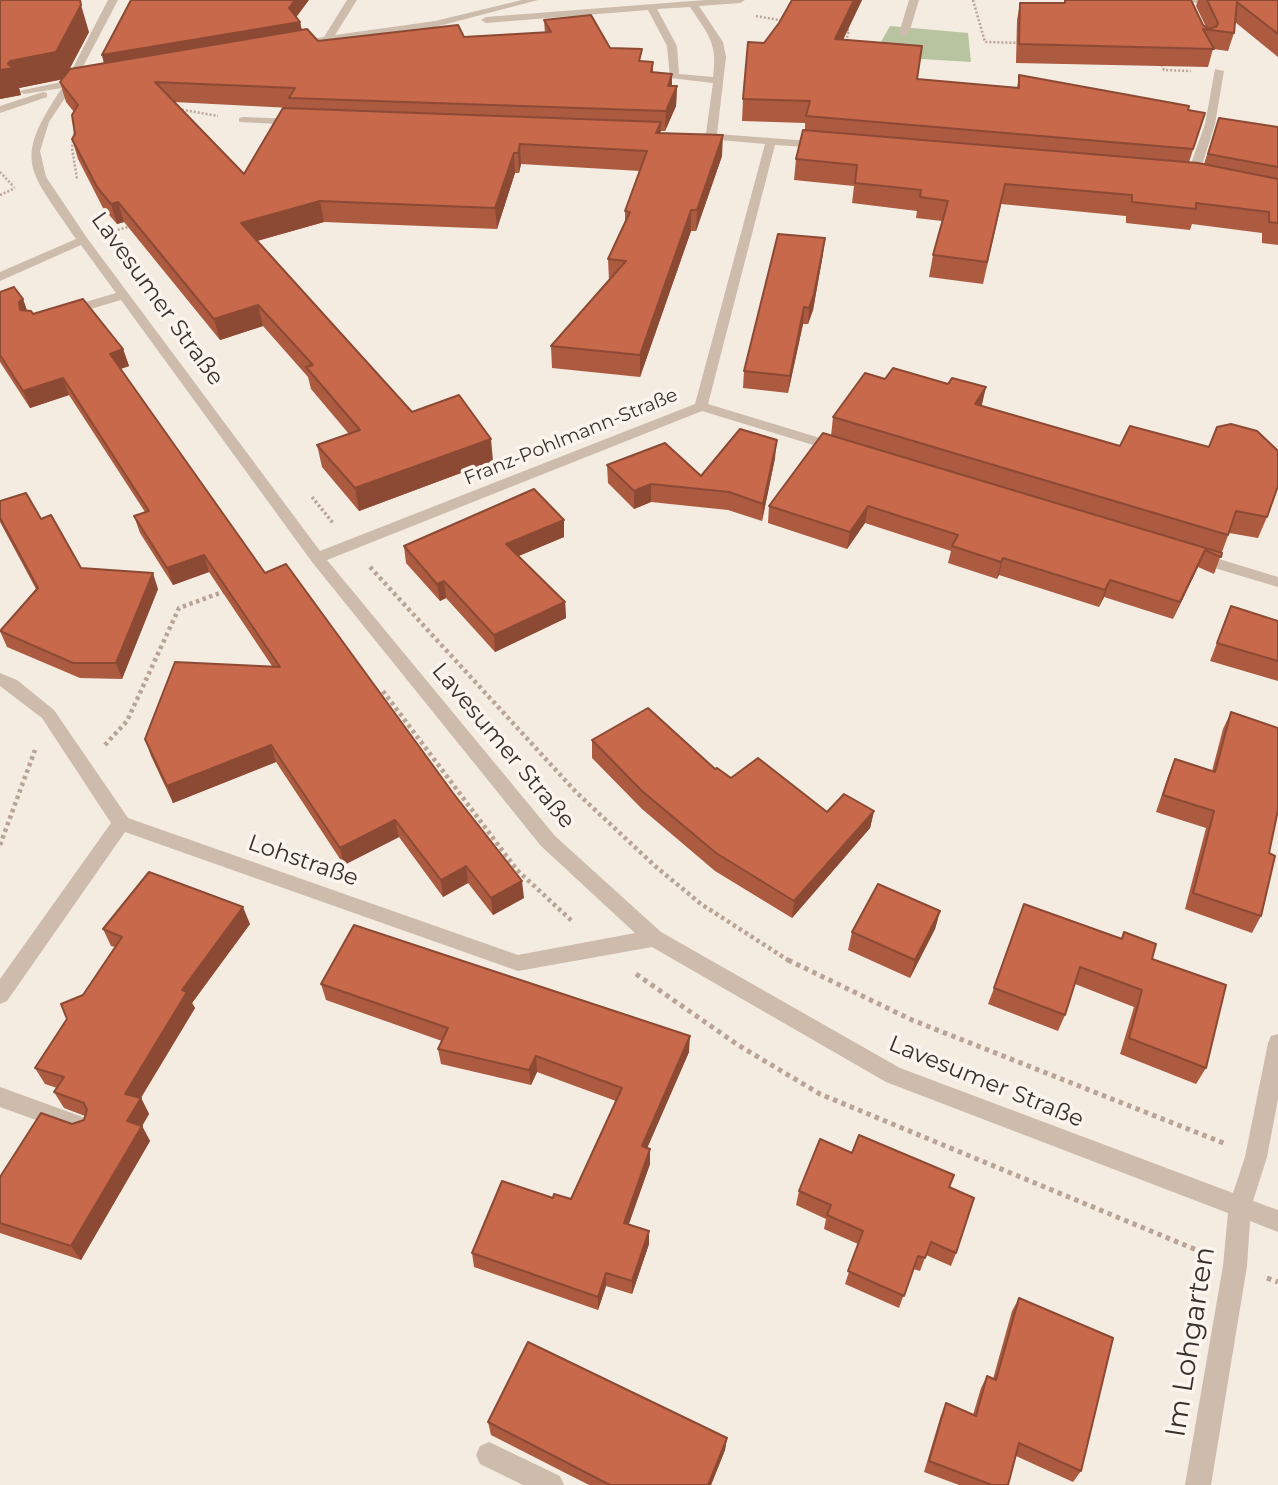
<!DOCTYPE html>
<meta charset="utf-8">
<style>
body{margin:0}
canvas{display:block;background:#f4ebe1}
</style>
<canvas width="1278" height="1485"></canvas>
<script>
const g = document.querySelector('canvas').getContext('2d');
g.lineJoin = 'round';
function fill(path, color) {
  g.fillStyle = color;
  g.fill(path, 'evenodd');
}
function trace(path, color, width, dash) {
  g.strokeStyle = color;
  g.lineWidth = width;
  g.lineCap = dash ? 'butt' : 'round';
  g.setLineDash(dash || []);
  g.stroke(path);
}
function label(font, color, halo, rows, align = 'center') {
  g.font = font + ' Montserrat,sans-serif';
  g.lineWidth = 7;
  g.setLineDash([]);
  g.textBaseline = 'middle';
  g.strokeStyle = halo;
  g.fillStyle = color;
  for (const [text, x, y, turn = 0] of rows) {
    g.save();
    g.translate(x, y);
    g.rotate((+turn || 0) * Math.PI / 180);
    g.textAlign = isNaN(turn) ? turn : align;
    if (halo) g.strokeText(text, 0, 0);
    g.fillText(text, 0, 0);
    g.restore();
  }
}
fill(new Path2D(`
 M890,26L968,33L971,62L873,56Z`), '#b8c4a0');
trace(new Path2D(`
 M973,0L985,42L1021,43
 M756,16L785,21
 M843,29L849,30L845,45
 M1160,61L1164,70L1191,71
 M178,109L218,116
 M75,129L72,148L77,179
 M0,172L14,187
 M0,195L15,188
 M110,232L132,226`), '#b9a596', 2.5, [2, 2]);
trace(new Path2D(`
 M312,497L333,523`), '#b9a596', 3.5, [2.5, 2.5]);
trace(new Path2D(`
 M370,567L576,792L655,866L701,904L791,962
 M383,691L517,870L573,922
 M105,745L127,721L179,608L228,590
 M0,845L35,750`), '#b9a596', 4.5, [3.5, 3.5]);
trace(new Path2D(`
 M788,960L912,1020L1226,1144
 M636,974L738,1045L820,1094L1204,1253
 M1267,1278L1278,1282`), '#b9a596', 5, [4.5, 4.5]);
fill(new Path2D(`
 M108,0H118L76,80L80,83L73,86L49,122L40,151L46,177L87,238L320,551L695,404L765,144L697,138V134L706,133L713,83L670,78L667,46L648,10L486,23L481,20L486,17L705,0H745L740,3L699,6L723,42L726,57L717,134L823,142L828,145L823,148L775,145L708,404L843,445V451H833L702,411L327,560L555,836L661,932L900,1068L1233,1193L1245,1157L1268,1043L1271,1036L1278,1034V1099L1267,1157L1253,1201L1278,1210V1232L1250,1221L1247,1266L1211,1485H1185L1223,1266L1228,1213L886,1082L652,947L518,971L125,832L7,1001L0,1004V979L111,823L42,718L0,686V673L17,680L54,710L128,818L518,955L635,933L541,846L312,562L121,300L70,315H62V309L116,293L81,245L0,281V272L76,239C30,170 11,163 62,88L24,94L19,91L66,81ZM690,7C708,34 718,44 713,77L679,74L677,46L657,9Z
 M347,0H357L335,35L435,21L522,0H538L435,27L293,46V42L324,37Z
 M909,0H919L909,33L904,36L899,33Z
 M1187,0H1225L1227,2C1218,7 1196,5 1187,0Z
 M1215,69L1224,71L1215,124L1198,178L1192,181L1186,178L1205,124Z
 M43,92L47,93V97L0,113V106Z
 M243,117L298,119L303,122L298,125L239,122V118Z
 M1196,552L1278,577V587L1191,561L1188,557Z
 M0,1087L91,1120L94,1127L91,1134L83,1137L0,1107Z
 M489,1442L560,1476L564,1485H523L480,1464L476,1455L480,1446Z`), '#cdbbac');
fill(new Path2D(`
 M0,0L89,32L68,72L104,63L102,55L297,17L300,22L302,30L318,41L464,37L545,33L544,20L642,61L653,62V72L672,86H677L676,106L665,131H661L660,133L722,156L696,231H691L640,377L552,368L551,346L609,280L608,259L625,223V211L640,171L521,164L519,173H515L497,229L324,222L257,241L412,412L493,461L359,511L322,467L317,445L349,434L311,389L308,377L263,326L220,340L124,222L117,224L103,208L78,159L72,139L75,134L74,112L66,102L60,82L63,79L19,88L21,95L0,99ZM174,102L291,108L244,174Z
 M792,0H862L843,40L918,79L1017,88L1019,75L1188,110L1198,135L1189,162L1204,164L1219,118L1278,127V245L1262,243V233L1192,224L1190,230L1126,223V216L1001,204L983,284L929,277L933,255L942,221L916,218L917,211L852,203L854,186L794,180L796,159L805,130V123L742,121L743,99L764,43L779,23Z
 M1198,0H1278V57L1235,22L1234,33L1228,51L1213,49L1208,67L1016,63L1017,20L1020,3H1065L1203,25L1206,27L1196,6Z
 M823,254L813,310L808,324H803L788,393L743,388L744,371Z
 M0,292L23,299L27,311L33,314L123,349L129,366L120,369L265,573L524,898L493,915L468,883L443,897L399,837L344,865L276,762L173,803L151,756L145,739L272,666L209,572L173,585L140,533L134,516L145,512L69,395L30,408L0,362Z
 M885,379L982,406L1267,517L1258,538L1229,533L1214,574L1198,567L1173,619L1104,597L1099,607L999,575L997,579L948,563L951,551L865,523L847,549L768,523L769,506L831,436L833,417Z
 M775,458L762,521L728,510L651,502L634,509L608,483L607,465L701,476Z
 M0,501L41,519L81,568L158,589L122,679L80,678L7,647L0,631L36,589L0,522Z
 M564,537L518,556L565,602L566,618L495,652L446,598L440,601L406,563L404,546Z
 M1231,606L1278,621V681L1210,661Z
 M1231,712L1269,853L1261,916L1252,933L1185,909L1206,828L1156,812L1168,776L1175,759L1212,771L1223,729Z
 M592,740L715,769L731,778L827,812L874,811L870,828L792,918L715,871L642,809L592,758Z
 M940,911L935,929L910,978L848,950L852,932Z
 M250,924L192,1003L195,1008L141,1098L149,1114L142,1126L150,1141L81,1260L0,1233V1177L72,1124L84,1120L85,1116L64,1108L54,1092L57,1088L45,1084L35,1068L115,947L111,946L103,929Z
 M1124,932L1152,959L1206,1068L1196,1084L1120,1054L1134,1007L1075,984L1065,1015L1058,1031L988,1004L994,988L1121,938Z
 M321,984L689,1052L647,1148L650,1164L629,1224L649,1244L632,1294L606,1286L598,1310L474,1267L472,1253L553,1198L571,1199L616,1101L537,1072L531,1085L441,1064L438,1049L442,1041L326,1000Z
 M852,1153L949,1187L956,1253L951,1266L926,1255L920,1271L913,1269L899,1308L845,1284L858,1244L824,1229L826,1219L796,1205L799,1191Z
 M1019,1298L1081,1471L1073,1482L1016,1456L1008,1485H959L924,1472L941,1415L946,1403L973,1415L981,1388L987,1376L993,1379L1012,1311Z
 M488,1422L727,1438L725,1450L711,1485H589L491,1435Z`), '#ac5a40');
fill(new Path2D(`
 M295,0H309L292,23L300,22L303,38L106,71L102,55L289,8Z
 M854,0H862L833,60L835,39Z
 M81,5L89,32L64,79L19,88L21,95L0,99V70Z
 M672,74V93L668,86Z
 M677,86L676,106L665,131L666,111Z
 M661,122L660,142L656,133Z
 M723,135L722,156L696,231L697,210Z
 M520,144L521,164L519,173L518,153Z
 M514,153L515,173L497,229L495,208Z
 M320,201L324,222L246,244L241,223Z
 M118,202L124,222L117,224L111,204Z
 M691,210V231L640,377V355Z
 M825,238L823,254L813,310L808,324L809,308Z
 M23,299L29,316L20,310L19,302Z
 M258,305L263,326L220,340L214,319Z
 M804,307L803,324L788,393L790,376Z
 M123,349L129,366L115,371L110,354Z
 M63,378L69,395L30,408L23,391Z
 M986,387L981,409L975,404Z
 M491,439L493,461L359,511L355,488Z
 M777,440L775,458L762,521L763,504Z
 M651,484V502L634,509V491Z
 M868,506L865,523L847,549L850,532Z
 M564,520V537L507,561L506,544Z
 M1205,550L1198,567L1173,619L1180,602Z
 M204,555L209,572L173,585L167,568Z
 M1003,558L999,575L997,579L1001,562Z
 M153,573L158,589L122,679L116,663Z
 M1110,580L1104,597L1099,607L1105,590Z
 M444,581L446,598L440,601L437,584Z
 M565,602L566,618L495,652L494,635Z
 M271,745L276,762L173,803L167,786Z
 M874,811L870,828L792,918L794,901Z
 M395,820L399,837L344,865L340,848Z
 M466,866L468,883L443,897L441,880Z
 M522,881L524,898L493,915L491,898Z
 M243,907L250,924L192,1003L195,1008L133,1110L125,1094L182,990Z
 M940,911L935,929L910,978L915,960Z
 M690,1036L689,1052L642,1160V1146Z
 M536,1056L537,1072L531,1085L529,1070Z
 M141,1098L149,1114L142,1126L150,1141L81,1260L71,1246L127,1121Z
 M650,1149V1164L624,1237V1223Z
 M649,1231V1244L632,1294V1281Z
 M606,1273V1286L598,1310V1297Z
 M727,1438L725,1450L711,1485H708Z`), '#8c4a34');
const building = new Path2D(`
 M0,0H80L81,5L56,52L10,61L8,64L13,68L0,70Z
 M131,0H295L289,8L300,22L102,55Z
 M792,0H854L835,39L922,46L917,79L1019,88V75L1189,106L1188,110L1205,113L1193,149L806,116L810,101L743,99L748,42L764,43L779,23Z
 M1065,0H1191L1203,25L1209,29L1217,26L1218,23L1207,0H1278V34L1237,2L1234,33L1203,29L1214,49L1019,44L1020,3H1065Z
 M591,15L610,48L642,49L639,61L653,62L651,72L672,74L668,86H677L666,111L289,98L295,88L155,82L244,174L283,108L661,122L656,133L723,135L697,210H691L640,355L551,346L626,261L608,259L630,212L625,211L647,151L520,144L518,153H514L495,208L320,201L241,223L412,412L459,395L491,439L355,488L317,445L360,430L306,367L313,365L258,305L214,319L118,202L111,204L97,187L72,139L75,134L72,115L78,105L60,82L70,69L307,29L318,41L458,25L464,37L551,32L544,20Z
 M1219,118L1278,127V167L1208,154Z
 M803,130L1198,163L1278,179V223L1269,222V212L1196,203V209L1132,202V195L1005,184L987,262L933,255L948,201L920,197L921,190L855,183L857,165L796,159Z
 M778,234L825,238L814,294L809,308L804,307L790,376L744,371Z
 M14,287L23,299L19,302L20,310L31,311L33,314L83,299L123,349L110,354L265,573L286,564L453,793L522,881L491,898L466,866L441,880L395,820L340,848L271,745L167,786L145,739L175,662L280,667L204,555L167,568L134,516L149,511L63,378L23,391L0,355V292Z
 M893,368L948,384L952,378L986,387L975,404L1120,446L1130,426L1209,447L1217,427L1231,424L1257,431L1278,451V486L1267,517L1236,511L1228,535L833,417L865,373L885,379Z
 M740,429L777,440L763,504L729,492L651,484L634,491L607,465L665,443L701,476Z
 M823,433L1222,553L1221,557L1205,550L1180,602L1110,580L1105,590L1003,558L1001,562L952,546L958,535L868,506L850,532L769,506Z
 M534,489L564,520L506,544L565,602L494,635L444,581L437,584L404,546Z
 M26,493L41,519L51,515L81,568L153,573L116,663H73L0,631L38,588L0,518V501Z
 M1231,606L1278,621V661L1217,643Z
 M648,708L715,769L717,768L731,778L758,758L827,812L844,794L874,811L794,901L716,853L642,791L592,740Z
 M1231,712L1278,728V810L1269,853L1275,856L1261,916L1193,893L1214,811L1163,795L1175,759L1215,772Z
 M149,872L243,907L182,990L187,992L125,1094L141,1098L127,1121L142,1126L71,1246L0,1223V1177L41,1113L72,1124L84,1120L87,1110L84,1103L54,1092L64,1077L35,1068L67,1019L61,1004L83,995L122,937L103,929Z
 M878,884L940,911L915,960L852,932Z
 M1024,904L1122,939L1124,932L1156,944L1152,959L1226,985L1206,1068L1129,1038L1142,990L1080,967L1065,1015L994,988Z
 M354,925L690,1036L642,1146L650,1149L624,1223L649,1231L632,1281L606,1273L598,1297L472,1253L502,1181L553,1198L554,1194L571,1199L622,1088L536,1056L529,1070L438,1049L448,1028L321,984Z
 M859,1135L954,1175L949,1187L974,1198L956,1253L931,1242L925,1258L918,1256L904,1296L848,1271L863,1231L827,1215L831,1205L799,1191L820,1139L852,1153Z
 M1019,1298L1113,1338L1081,1471L1019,1443L1008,1485H992L929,1461L946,1403L976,1416L987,1376L996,1380Z
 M528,1342L727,1438L708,1485H610L488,1422Z`);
fill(building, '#c8694b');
trace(building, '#8c4a34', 2);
label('19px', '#3b302b', '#fbf5ee', [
 ["Franz-Pohlmann-Straße",571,437,-22]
]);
label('23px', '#3b302b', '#fbf5ee', [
 ["Lavesumer Straße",157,299,54],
 ["Lavesumer Straße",503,746,50],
 ["Lohstraße",303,861,19],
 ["Lavesumer Straße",986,1082,22]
]);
label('28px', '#3b302b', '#fbf5ee', [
 ["Im Lohgarten",1191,1342,-81]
]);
</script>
